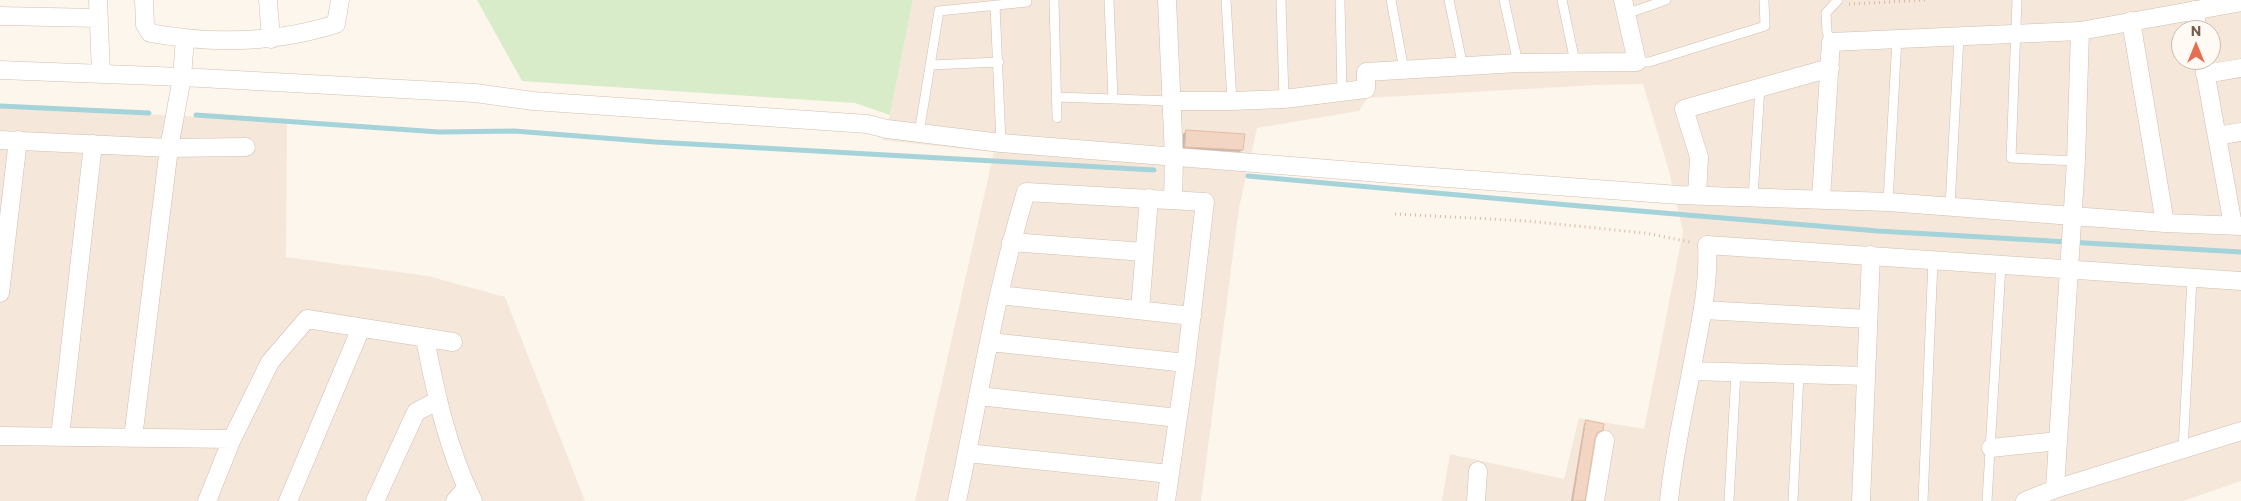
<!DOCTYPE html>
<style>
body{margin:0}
#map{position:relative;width:2241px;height:501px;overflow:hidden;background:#fdf6ec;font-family:Commissioner,sans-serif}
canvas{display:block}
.north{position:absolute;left:2171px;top:20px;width:50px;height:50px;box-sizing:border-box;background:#fffaf3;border:1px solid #cabbb1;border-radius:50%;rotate:0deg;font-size:14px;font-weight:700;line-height:20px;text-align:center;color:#7a5c4d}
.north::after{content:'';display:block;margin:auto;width:18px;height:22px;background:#e76f51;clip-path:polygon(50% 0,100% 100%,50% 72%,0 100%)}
</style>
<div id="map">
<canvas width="2241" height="501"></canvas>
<div class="north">N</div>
</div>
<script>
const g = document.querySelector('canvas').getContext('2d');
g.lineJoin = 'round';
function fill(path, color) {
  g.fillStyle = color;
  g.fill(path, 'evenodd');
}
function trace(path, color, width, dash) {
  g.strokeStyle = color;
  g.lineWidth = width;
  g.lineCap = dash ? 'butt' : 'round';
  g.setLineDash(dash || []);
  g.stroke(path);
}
fill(new Path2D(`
 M913,0H2241V481L2183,501H1442L1450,454L1564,479L1579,418L1644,429L1683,232L1669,171L1643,84L1597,85L1367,98L1359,111L1257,128L1239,208L1201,501H915L994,152L882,140L890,115ZM2181,30H2211V60H2181Z
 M0,107L287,121L286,257L428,276L505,297L585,501H0Z`), '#f5e8da');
fill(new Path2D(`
 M477,0H913L890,115L855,103L522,81Z`), '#d8ecc9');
fill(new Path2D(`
 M1186,131L1242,150L1240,152L1183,149V134Z
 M1587,422L1602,429L1595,434L1584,501H1571L1584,424Z`), '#0003');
trace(new Path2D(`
 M0,106L149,113
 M196,115L439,132L514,131L655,142L1154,170
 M1248,176L1580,206L1878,231L2241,252`), '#a5d3da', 5);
const building = new Path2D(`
 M1186,130L1245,134L1243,150L1185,147Z
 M1586,420L1604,424L1603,430L1597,433L1595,438L1585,501H1573Z`);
fill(building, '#f3d5c3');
trace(building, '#e6bba3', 1);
const service = new Path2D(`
 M1054,0L1057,118
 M1109,0L1113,99
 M1226,0L1232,101
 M1281,0L1284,99
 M1340,0L1342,92
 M1391,0L1404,70
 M1449,0L1463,67
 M1504,0L1518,63
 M1562,0L1575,62
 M2017,0L2011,158L2076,161
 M995,5L1001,143
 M1626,14L1666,0
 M1831,42L1827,32L1826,13L1838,0
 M1637,62H1649L1765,26L1764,0
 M930,65L999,62
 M1056,97L1171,101
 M919,133L939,11L1027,2
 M1753,197L1760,87
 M1888,202L1897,38
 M1950,206L1959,36
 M2183,450L2192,279
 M1729,501L1736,372
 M1793,501L1799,374
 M1923,501L1933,260
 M1987,501L2001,265`);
const minor = new Path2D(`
 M98,0L101,74
 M144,0L145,25L150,33C211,44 276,43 336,24L340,0
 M268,0L271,39
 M1167,0L1174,157L1173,200
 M2194,10L2198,30
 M0,16L99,18
 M2131,21L2165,223
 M2203,60L2233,225
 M0,70L182,77L475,93L533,101L867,124L887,129L1001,143L1392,174L1679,195L1888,202L2165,223L2241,226
 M2205,74L2241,68
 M1171,101H1232L1284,99L1366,89V72L1518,63L1637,62L1623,0
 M2217,136L2241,132
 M0,140L169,148L246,147
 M1697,196L1699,157L1684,109L1830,68
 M1821,199L1831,42L2080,31L2241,2
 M1011,242L1144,252
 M0,293L18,140
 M999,295L1192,316
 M1140,310L1149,198
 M1703,310L1868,319
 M425,339C436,395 448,450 473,501
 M990,342L1186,363
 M1691,371L1866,376
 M979,396L1178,418
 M0,436L232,439
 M60,437L93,144
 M133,438L169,148L182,77L185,38
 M1991,448L2058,441L2076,161L2080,31
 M967,453L1170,474
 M2055,489L2058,441
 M207,501L232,439L270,362L307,319L453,342
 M288,501L361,328
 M375,501L416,412L437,401
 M455,501L467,487
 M957,501C979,398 995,293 1026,192L1205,202L1186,363L1166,501
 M1476,501L1478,471
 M1595,501L1605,440
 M1669,501C1674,450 1686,401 1695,351C1702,316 1709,281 1707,245L2241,281
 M1861,501L1871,255
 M2025,501L2055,489L2241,431`);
trace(service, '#d1beb0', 10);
trace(minor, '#d1beb0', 19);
trace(new Path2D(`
 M1849,4L1926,0
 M1395,214L1527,221L1645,233L1690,242`), '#d9b8a5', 3, [1, 4]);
trace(service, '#fff', 9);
trace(minor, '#fff', 18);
</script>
